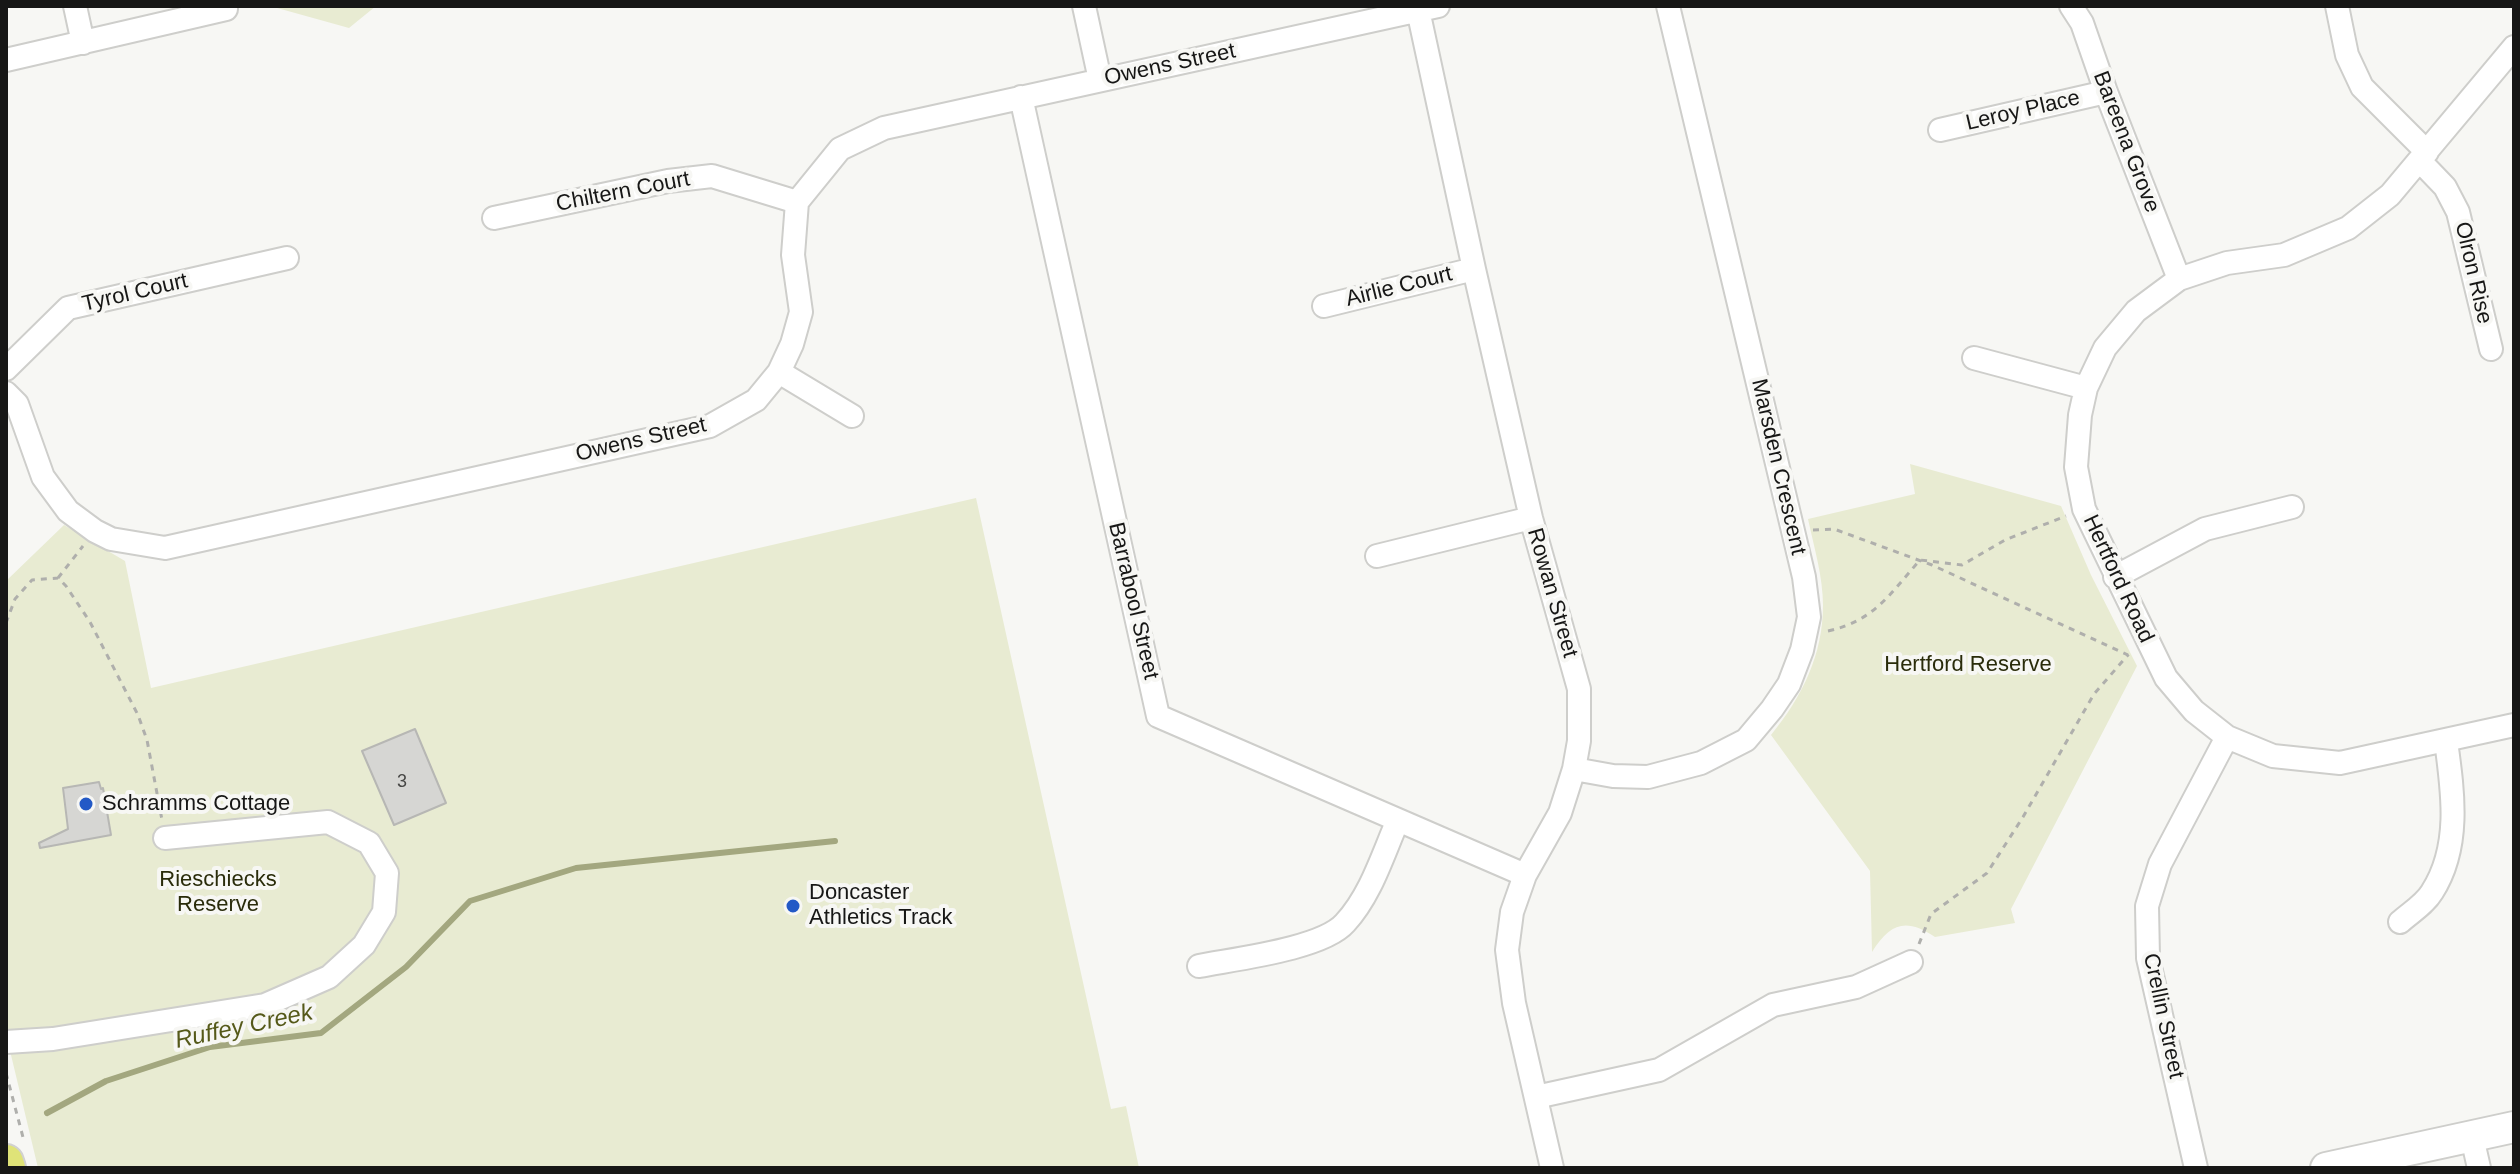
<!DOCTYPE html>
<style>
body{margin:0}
#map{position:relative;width:2520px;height:1174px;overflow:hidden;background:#f7f7f4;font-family:Helvetica,sans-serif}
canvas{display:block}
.frame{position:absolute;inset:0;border:8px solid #171716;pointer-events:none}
</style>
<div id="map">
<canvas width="2520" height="1174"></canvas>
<div class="frame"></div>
</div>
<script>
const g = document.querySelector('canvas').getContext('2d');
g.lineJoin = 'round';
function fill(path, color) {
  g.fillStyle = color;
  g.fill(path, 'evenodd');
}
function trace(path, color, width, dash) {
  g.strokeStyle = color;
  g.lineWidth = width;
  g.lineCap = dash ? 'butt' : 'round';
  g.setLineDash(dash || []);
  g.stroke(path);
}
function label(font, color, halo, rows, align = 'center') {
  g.font = font + ' Helvetica,sans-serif';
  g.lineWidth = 8;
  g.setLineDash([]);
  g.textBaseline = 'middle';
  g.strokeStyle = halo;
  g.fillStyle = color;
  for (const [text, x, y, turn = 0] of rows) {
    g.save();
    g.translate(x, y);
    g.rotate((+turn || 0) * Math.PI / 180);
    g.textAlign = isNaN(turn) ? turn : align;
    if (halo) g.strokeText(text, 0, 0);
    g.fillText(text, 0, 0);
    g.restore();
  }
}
fill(new Path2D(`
 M270,6H376L349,28Z
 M1910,464L2061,506L2091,575L2137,666L2011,909L2015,923L1935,937C1905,917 1890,924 1872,952L1870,871L1771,735C1802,697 1823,655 1823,605C1823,577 1814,547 1808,519L1915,494Z
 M976,498L1111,1109L1126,1106L1139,1168H38L6,1034V581L64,525L125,561L151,688Z`), '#e8ebd2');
trace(new Path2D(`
 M47,1113L106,1081L210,1047L321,1033L406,967L470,901L576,868L835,841`), '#a3a77f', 6);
const building = new Path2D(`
 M415,729L446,803L394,825L362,751Z
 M99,782L101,789L103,788L111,835L40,848L39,843L68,829L63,788Z`);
fill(building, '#d6d6d3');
trace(building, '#b7b7b4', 2);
const street = new Path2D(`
 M75,6L83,43
 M1084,6L1100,80
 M2071,6L2082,23L2106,92L2179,279
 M2337,6L2347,55L2362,87L2427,152
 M1418,10L1474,269L1531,518L1579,689V741L1574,769L1560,813L1525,875L1512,912L1507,950L1514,1003L1552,1168
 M2514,47L2390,195L2348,228L2284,255L2227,263L2179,279L2136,311L2105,348L2086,388L2080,415L2076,467L2084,509L2166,678L2194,711L2227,737L2273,756L2340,763L2514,725
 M6,60L226,9
 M1021,97L1158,716L1525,875
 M1940,130L2106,92
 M2420,161L2445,187L2458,212L2491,349
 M494,218L668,181L712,176L797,202
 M1324,306L1474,269
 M1974,358L2086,388
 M6,369L68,308L287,258
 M779,372L852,416
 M6,393L17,404L43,477L68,511L95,531L111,539L165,548L710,426L756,400L779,372L792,344L801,312L793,255L797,202L840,149L884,128L1438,6
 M1377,556L1531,518
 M2115,577L2205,529L2292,507
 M1574,769L1613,776L1648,777L1701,763L1746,740L1772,709L1789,684L1802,650L1809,617L1804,577L1668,6
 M2400,922C2410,913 2425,904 2432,892C2461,847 2453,792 2446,741
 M1199,966C1234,959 1322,949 1345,923C1371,895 1383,854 1398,820
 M6,1042L53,1039L265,1005L329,977L364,945L384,912L387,873L369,843L328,822L165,838
 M1536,1097L1659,1070L1773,1005L1856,987L1911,962
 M2472,1137L2479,1168
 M2196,1168L2148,958L2147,906L2160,864L2227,737`);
const secondary = new Path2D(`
 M2326,1168L2514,1127`);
const primary = new Path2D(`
 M6,1162L8,1168`);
trace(street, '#cececb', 26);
trace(secondary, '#cececb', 34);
trace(primary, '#d1d1d0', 38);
trace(new Path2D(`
 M1813,530L1834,529L1932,565L2128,655L2131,653
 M58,578L83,546
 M6,623L15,599L32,580L58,578L66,586L90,622L138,715L147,740L162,820
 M1828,631C1874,621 1890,594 1920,560L1962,565L2005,540L2066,516
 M1919,944L1931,914L1987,873L2023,817L2094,694L2128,655
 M6,1073L24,1141`), '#afafac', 3, [6, 6]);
trace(street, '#fff', 22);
trace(secondary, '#fff', 30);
trace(primary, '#dfe378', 34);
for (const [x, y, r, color] of [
 [86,804,8,"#2359c6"],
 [793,906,8,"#2359c6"]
]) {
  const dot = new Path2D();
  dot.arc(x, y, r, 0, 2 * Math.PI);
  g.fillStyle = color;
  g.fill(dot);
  trace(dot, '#f7f7f4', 3);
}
label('18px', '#474745', null, [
 ["3",402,782]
]);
label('22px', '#171716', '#f7f7f4', [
 ["Owens Street",1170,65,-12],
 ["Leroy Place",2023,111,-13],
 ["Bareena Grove",2126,142,69],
 ["Chiltern Court",623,192,-11],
 ["Olron Rise",2473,273,77],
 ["Airlie Court",1399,287,-14],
 ["Tyrol Court",135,293,-13],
 ["Owens Street",641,440,-13],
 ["Marsden Crescent",1778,467,77],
 ["Hertford Road",2118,579,65],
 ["Rowan Street",1552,593,74],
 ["Barrabool Street",1133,601,77],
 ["Crellin Street",2163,1016,78]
]);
label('22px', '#2a2c0b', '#f7f7f4', [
 ["Hertford Reserve",1968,665],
 ["Rieschiecks",218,880],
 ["Reserve",218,905]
]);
label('22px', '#171716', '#f7f7f4', [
 ["Schramms Cottage",102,804],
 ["Doncaster",809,893],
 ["Athletics Track",809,918]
], 'left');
label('italic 24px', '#555919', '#f7f7f4', [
 ["Ruffey Creek",244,1027,-12]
]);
</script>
